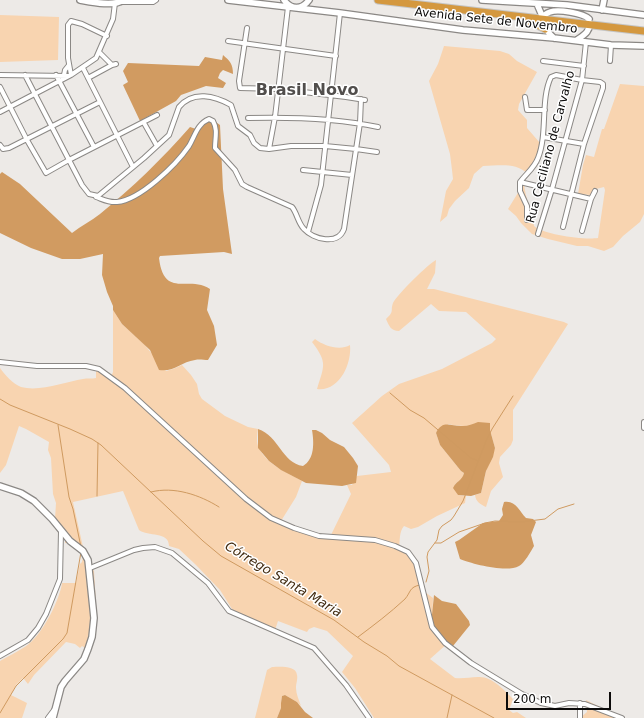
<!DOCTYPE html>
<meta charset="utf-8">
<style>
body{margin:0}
#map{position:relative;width:644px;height:718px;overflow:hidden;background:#edeae7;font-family:"DejaVu Sans",sans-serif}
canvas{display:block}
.scale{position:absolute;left:506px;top:692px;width:105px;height:18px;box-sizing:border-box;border:2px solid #0d0c0b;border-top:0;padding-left:5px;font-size:12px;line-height:14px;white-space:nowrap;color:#0d0c0b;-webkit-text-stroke:3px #fff;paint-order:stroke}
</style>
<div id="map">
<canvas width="644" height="718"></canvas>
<div class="scale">200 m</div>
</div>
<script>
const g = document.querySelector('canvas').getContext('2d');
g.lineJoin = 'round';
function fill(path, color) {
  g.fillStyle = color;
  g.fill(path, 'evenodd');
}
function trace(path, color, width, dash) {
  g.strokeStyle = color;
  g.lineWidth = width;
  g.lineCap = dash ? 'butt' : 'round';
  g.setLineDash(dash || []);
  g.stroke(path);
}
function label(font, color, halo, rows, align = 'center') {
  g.font = font + ' "DejaVu Sans",sans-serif';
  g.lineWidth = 3;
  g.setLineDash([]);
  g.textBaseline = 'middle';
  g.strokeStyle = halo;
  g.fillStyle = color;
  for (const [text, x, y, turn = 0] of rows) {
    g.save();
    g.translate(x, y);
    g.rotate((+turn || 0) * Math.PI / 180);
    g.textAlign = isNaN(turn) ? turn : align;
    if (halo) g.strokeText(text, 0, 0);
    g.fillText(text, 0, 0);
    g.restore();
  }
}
fill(new Path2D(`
 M0,15L59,17L58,60L0,62Z
 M444,46L500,51L509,54L517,61L537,72L519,104L518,110L527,120V128L540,143L542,149L528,174C515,162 499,166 483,166L474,174L469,188L455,201L449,209L447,216L440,222L446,191L453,179L452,170L450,154L429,81L438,64Z
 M620,84L644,86V214L640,222L623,236L613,247L604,251L588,246H577L548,239L532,234L521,223L516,216L508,209L524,183C525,198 532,211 534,226C545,235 583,240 598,238L605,190L604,187L596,189L591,195L578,194L583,165L586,155L594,157L602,129H604Z
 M436,260L435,273L427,289H434L564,322L568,324L513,410V440L511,445L500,457L499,463L503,477L491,491L486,507C480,504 476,502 475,495L481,493L486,471L495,448L490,430V423C476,425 463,428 449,424L436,433L440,445L461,471L464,473L462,479L455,484L458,495L466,496L465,503L437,516L418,527L411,529L404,526C399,532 400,540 399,548C417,560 416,570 421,589L433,598L432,625L448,643L430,659L455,678C463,679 470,677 478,677C492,676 504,690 513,699L509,710L513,713L517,712L526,718H374L355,688L342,672L353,656L327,631L314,627L309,629L307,632L278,621L275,630L246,617L232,609L220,590L196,565L179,549L169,546C169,531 148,537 139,530L123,491L73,502L83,547L76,544L65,543V535L55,519L56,503L53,494L51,458L48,450L49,442L26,429L19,426L6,465L0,473V368C5,375 13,384 21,387C40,392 65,382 83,379C87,378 92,379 96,378V371L97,370L111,377L113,372V310L122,324L144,344L166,371L173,369L182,365L191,375L197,384L199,394L202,399L225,416L248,427L258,429C257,435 256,443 259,448C267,465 287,472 302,481L296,497L281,521L313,533L330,537L351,494L347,485H352L357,476L391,472L389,465L352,423L382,396L399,384L442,369L492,343L496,339L466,312L439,311L431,304L399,331C391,331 389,326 386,319C395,311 390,311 393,303C396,296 429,263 436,260Z
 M315,339C324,346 340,351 350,345C352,364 339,392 317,389C324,366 328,363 312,342Z
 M83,556L94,571L97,621L92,648L90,651L82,646L80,648L75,644L66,642L34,675L28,684L23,678L16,685L11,695L27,703L22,718H0V661C10,655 24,649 32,641C44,630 60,599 62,583H76L80,564L82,562Z
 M272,667C279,667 296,665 297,675C298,679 296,683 296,688C296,694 299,700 301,706L297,702L285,695L282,696L281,703V708L277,718H255L267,670Z
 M586,700L622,718H580L587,712Z`), '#f8d4b0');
fill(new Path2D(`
 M223,55C230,61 233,64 233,74L223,70L220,73L218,78L226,83L223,88L206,86L181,95L176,101L140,121L123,85L128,82L123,71L128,63L199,66L205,57L222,60Z
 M210,118L220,125L223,189L232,254L224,252L160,256L159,258C164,299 188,275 210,289L207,310L214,326L217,345L208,360C204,360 199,359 195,360C181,362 175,372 159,370L150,350L122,324L113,310V306L107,292L102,275L103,254L80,259H62L31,248L0,233V174L2,172L20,184L72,233C81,226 91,221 100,214C131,189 164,157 190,127L196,129Z
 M478,422L490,423V430L495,448L493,457L486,471L481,493L471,496L458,495L453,488C456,481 462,481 464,473L461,471L440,445L436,433C443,419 451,427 463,426C468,426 473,424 478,422Z
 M258,429C279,436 282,463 303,466C315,459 314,442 312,430H316L322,433L330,440L344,447L353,458L358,466L356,483L342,486L306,483L281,470L269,461L258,448Z
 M504,502C516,500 519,511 526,518L533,519L536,522L531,535L534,546C531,551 524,564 519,566C507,573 472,564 460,559L455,542L459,540L483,523L499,521L503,515L502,509Z
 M434,595L442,601L456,604L469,621L470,625L453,646L451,644L450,645L438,634L431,625Z
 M285,695L297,702L305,712L313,718H277L281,708V703L282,696Z`), '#d19b61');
trace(new Path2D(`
 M390,393L410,410L424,418L471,458L478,461
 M0,399L10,405L70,429L92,439L101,445L203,541L221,556L334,620L364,642L387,656L399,666L494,718
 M58,425L69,497L73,509L81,547
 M151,492C174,486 200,495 219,507
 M97,496L98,443
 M435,543H441L459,532L485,523L495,521L521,522L545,519L558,509L574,504
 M426,582L429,571L427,557L428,552L437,540L439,530L442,526L451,520L454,516L463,501L486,441L492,429L513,396
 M358,637C374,625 390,613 405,599C411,592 409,587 420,585
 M0,713L16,686L63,639L67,633L81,552
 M447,718L452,695`), '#cf9a60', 1);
const minor = new Path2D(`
 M121,2H153L156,0
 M247,28L239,81L240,88L278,89L346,97L365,100
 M228,41L336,56
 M99,52L112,65L116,64
 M543,61L584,66
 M610,61L611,45
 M83,68L133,167
 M0,75L68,76
 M25,75L69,160L82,185L89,194L98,196L144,158L169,135L179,107C193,90 215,96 231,105L238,126L250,135L254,143L260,148L269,149L291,146H325L356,149L377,152
 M56,75L94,147
 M64,75L65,70L69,65
 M71,75L68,58V25L71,21L82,24L107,36
 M88,78L112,65
 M0,87L27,140L46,173L69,160L157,115
 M525,97L527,110H545
 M0,112L71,75L96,58L113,19L115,3
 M248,118C291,117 336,118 378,127
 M144,123L157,146
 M543,137L584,144
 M0,145L3,149L9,148L100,102
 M269,149L275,117L288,7
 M303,170L352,175
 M520,182L591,199
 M96,197C102,199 109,203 117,202C140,200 176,165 189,146C195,136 197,124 209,119L213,121C218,130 215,138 215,148L235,170L242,184L247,187L292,207C297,213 298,223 304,229C313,239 338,246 344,229L360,123L361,99
 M527,220V206L520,191V182C526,174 535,167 538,158C548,133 540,100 551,77L556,75L582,80L600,82L603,84V88L584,144L563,227
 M582,231L591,199L595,191
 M308,232L321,185L340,13
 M538,234L552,189L582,80L586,42
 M0,362L37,366H86L99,369L125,388L246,499L271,518L294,528L319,536L375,540L395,546L408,552L416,563L432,627L445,643L471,663L522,694L541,703L555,706L569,703L585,704L622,718
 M644,422V428
 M90,568L134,550L143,548L155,547L172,553L208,583L229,611L314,648L346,685L369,718
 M0,656L28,640L38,628L46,614L60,579L61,531
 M580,703V718
 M48,718L54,710`);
const tertiary = new Path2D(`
 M80,0C91,2 114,7 123,0
 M228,0L340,13L463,30L554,38L611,45L644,46
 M284,0C291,10 302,10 309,0
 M482,0L567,5L644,15
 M537,4L543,18
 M602,10L604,0
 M554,38C547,32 535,17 550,12C558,9 583,13 589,19
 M577,40C584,35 591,31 589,22
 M0,486L21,493L34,501L52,519L70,541L83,551L88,560L94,618L92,637L88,649L84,659L65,681L61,687L53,718`);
const trunk = new Path2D(`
 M378,0L644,31
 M526,21L534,23L545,29`);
trace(minor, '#8b8885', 6);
trace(tertiary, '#8b8885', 8);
trace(trunk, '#c5c5c4', 9);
trace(minor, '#fff', 4);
trace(tertiary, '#fff', 5.5);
trace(trunk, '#d4983f', 7);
label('12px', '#0d0c0b', '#fff', [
 ["Avenida Sete de Novembro",496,21,6],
 ["Rua Ceciliano de Carvalho",551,147,-75]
]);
label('italic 13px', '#422c12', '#fff', [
 ["Córrego Santa Maria",283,580,31]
]);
label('bold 16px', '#514e4c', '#fff', [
 ["Brasil Novo",307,91]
]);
</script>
